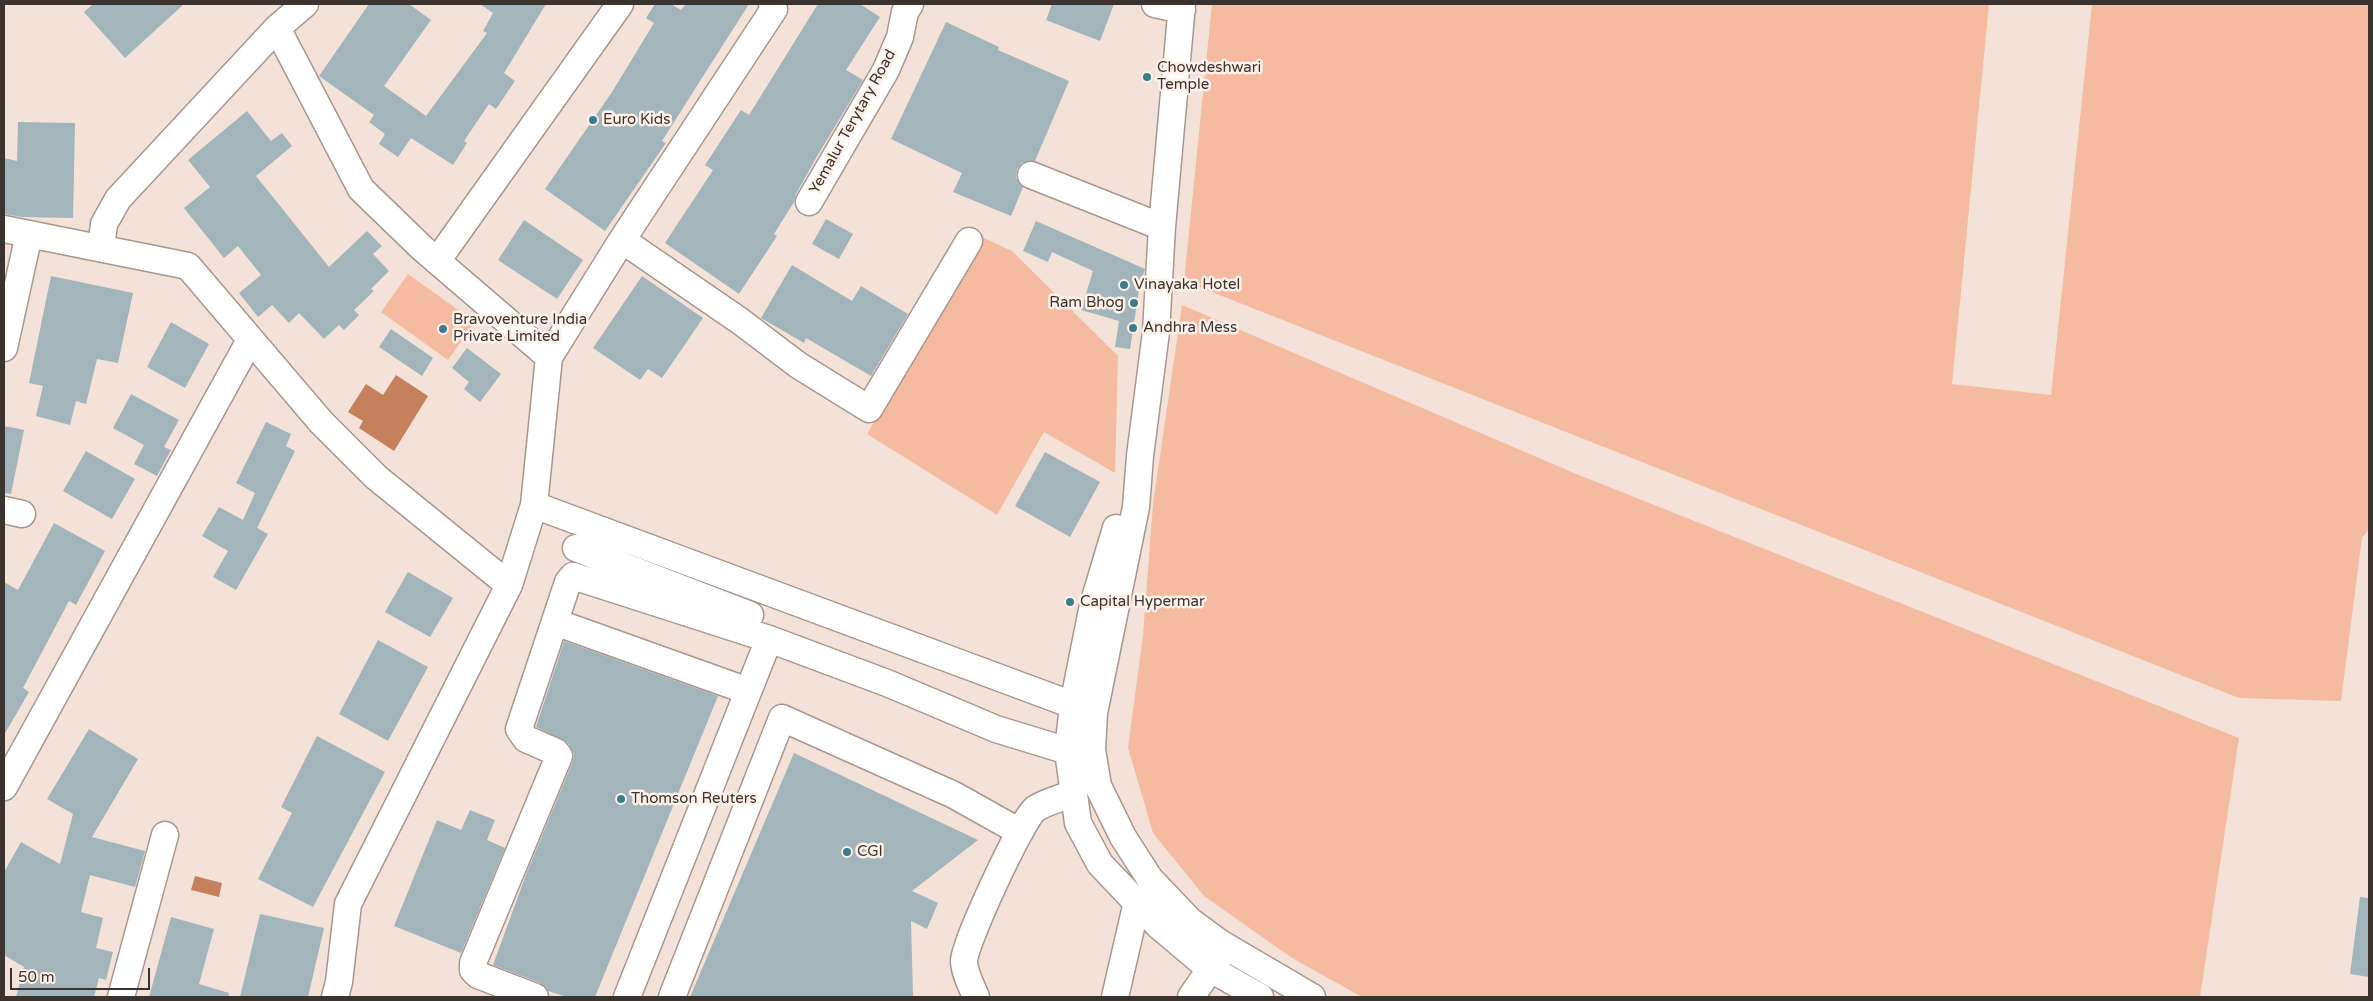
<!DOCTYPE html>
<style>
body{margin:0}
#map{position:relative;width:2373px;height:1001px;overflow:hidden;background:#f4e2d9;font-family:"Varela Round",sans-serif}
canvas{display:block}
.frame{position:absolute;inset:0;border:5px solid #3a332f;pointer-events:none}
.scale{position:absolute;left:10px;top:968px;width:140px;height:22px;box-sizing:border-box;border:2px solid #3a332f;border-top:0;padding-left:6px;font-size:15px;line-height:18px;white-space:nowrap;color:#3a332f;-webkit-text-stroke:4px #fff0e9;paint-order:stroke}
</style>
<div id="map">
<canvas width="2373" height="1001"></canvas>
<div class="frame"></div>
<div class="scale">50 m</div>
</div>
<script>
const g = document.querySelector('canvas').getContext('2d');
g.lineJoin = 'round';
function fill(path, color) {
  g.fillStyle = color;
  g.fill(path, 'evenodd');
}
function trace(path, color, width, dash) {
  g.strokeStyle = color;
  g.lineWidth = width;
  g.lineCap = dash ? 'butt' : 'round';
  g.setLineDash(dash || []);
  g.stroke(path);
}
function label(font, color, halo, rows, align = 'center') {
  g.font = font + ' "Varela Round",sans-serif';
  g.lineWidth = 5;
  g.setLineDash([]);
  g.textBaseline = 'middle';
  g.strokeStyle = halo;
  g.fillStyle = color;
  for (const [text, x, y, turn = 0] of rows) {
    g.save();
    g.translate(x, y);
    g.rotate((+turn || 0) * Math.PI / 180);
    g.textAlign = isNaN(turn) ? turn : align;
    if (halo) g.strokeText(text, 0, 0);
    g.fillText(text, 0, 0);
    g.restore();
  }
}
fill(new Path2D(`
 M1212,4H1989L1952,384L2051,395L2092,4H2369V529L2362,538L2341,701L2239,698L1184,281Z
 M982,237L1012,251L1118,356L1115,473L1044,432L997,515L867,434Z
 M408,274L475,322L448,360L381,312Z
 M1182,305L1574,473L2239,738L2200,997H1362L1292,958L1204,896L1153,833L1128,748L1143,635L1153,504Z`), '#f4bba0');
fill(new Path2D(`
 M396,375L428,396L394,451L359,428L363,421L348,412L366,384L383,395Z
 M195,876L222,883L219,897L191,890Z`), '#c5805e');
fill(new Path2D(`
 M93,4H184L125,58L84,12Z
 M369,4H409L431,20L384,86L426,116L487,33L483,31L493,13L480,4H546L504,73L515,81L496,109L489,104L464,141L467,143L453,165L411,138L398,157L379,144L385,134L369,122L374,115L319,76Z
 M655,4H671L681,10L686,4H749L662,141L666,143L605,231L545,189L612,92L654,23L646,18Z
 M818,4H860L880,17L846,70L863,80L816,158L796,194L794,202L774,234L777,236L739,294L665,243L713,170L705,165L741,110L749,115Z
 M1052,4H1114L1100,41L1046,20Z
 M946,22L999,47L998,50L1069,81L1035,161L1022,163L1017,169L1016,178L1023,187L1011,216L953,192L962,173L891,139Z
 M247,111L271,141L282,133L292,146L256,176L329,267L367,231L382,246L373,254L389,271L371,289L374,291L354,310L359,315L344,330L339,325L324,339L299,313L289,323L272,305L258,317L239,293L261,275L238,246L224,258L184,208L210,187L188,160Z
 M18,122L75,123L73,218L22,217L4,214V158L17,161Z
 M826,219L853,234L839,259L812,244Z
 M524,220L583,260L557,299L498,260Z
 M1036,221L1145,269L1140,284L1130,349L1115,347L1119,321L1081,310L1093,271L1052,252L1048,262L1023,251Z
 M792,265L852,301L861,286L908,314L871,376L806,338L804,343L761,318Z
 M51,276L133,293L118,363L97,359L86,404L76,401L70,425L36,416L43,386L29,383Z
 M642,276L703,318L662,378L648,369L640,380L593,348Z
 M171,322L209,344L185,388L147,367Z
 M391,329L433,358L422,376L379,347Z
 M467,348L501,374L480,402L464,389L469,382L452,368Z
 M131,394L179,420L164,447L171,450L157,476L134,464L144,445L113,428Z
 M266,422L291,434L286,446L295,451L257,528L268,534L236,590L213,577L228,551L202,536L219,507L243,520L255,493L236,483Z
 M4,426L24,430L11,494L4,493Z
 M86,451L135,479L112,519L63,491Z
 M1045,452L1100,482L1070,537L1015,506Z
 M54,523L105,551L76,605L69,601L23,688L29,692L4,735V582L18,590Z
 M408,572L453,598L430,637L385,612Z
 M378,640L428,667L388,741L339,714Z
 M564,641L718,696L595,997H567L548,991L540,983L493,965L527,872L573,761L574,754L568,743L536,727Z
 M89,729L138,759L92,837L145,851L135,887L90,875L81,912L103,918L96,948L113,952L106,980L99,978L94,997H16L24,967L4,955V872L21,842L60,864L73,814L47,799Z
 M317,736L385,772L313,907L258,879L292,813L281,807Z
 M794,753L978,840L912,891L938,903L927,929L911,921L913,997H690Z
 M470,810L495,820L487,840L505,848L461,953L394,926L437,820L461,830Z
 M2360,897L2369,898V977L2350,974Z
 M260,914L324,928L308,997H240Z
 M171,917L214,929L199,984L229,993L228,997H149Z`), '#a2b5bb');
const minor = new Path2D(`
 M1155,4L1182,10
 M1182,4L1162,227L1156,332L1140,456L1136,507L1094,713L1092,750L1098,786L1123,837L1150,879L1190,921L1220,943L1312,997
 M277,28L361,189L422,248L549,357
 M1031,175L1162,227
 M809,202L886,70L900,37L905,12L910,4
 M4,229L188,266L321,422L376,477L509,585
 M622,240L740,321L798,365L869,409L969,241
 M101,247L104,224L118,199L277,28L305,4
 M437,261L620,4
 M4,348L29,234
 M534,505L1089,711
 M4,510L22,514
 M1116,528L1093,605L1073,705L1068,751L1078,823L1100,864L1159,926L1209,968L1260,997
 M576,548L750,615
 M555,622L748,691
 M4,787L250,340
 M121,997L165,835
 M335,997L339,982L348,904L509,585L534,505L549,357L622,240L774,9L772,4
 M535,997L478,975L473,970V963L559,756L556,752L526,739L519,729L568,582L573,576L769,639L887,683L996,729L1068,751L1092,750
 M627,997L769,639
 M672,997L782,718L954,795L1020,832
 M976,997C972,987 964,972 964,961C965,942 1021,821 1035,809C1045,802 1062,798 1074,793
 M1115,997L1137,902
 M1191,997L1220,955`);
trace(minor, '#a8978f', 29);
trace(minor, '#fff', 26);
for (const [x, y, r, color] of [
 [1147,77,5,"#3b7c8f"],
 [593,120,5,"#3b7c8f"],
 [1124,285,5,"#3b7c8f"],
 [1134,303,5,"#3b7c8f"],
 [1133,328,5,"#3b7c8f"],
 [443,329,5,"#3b7c8f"],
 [1070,602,5,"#3b7c8f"],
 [621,799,5,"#3b7c8f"],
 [847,852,5,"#3b7c8f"]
]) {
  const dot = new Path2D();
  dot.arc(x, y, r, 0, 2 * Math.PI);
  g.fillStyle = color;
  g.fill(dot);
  trace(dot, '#fff0e9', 2);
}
label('15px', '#3a332f', '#fff0e9', [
 ["Chowdeshwari",1157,68],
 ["Temple",1157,85],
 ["Euro Kids",603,120],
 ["Vinayaka Hotel",1134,285],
 ["Ram Bhog",1124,303,"right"],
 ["Bravoventure India",453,320],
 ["Private Limited",453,337],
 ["Andhra Mess",1143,328],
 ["Capital Hypermar",1080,602],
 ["Thomson Reuters",631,799],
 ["CGI",857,852]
], 'left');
label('15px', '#3a332f', '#fff0e9', [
 ["Yemalur Terytary Road",853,122,-61]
]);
</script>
